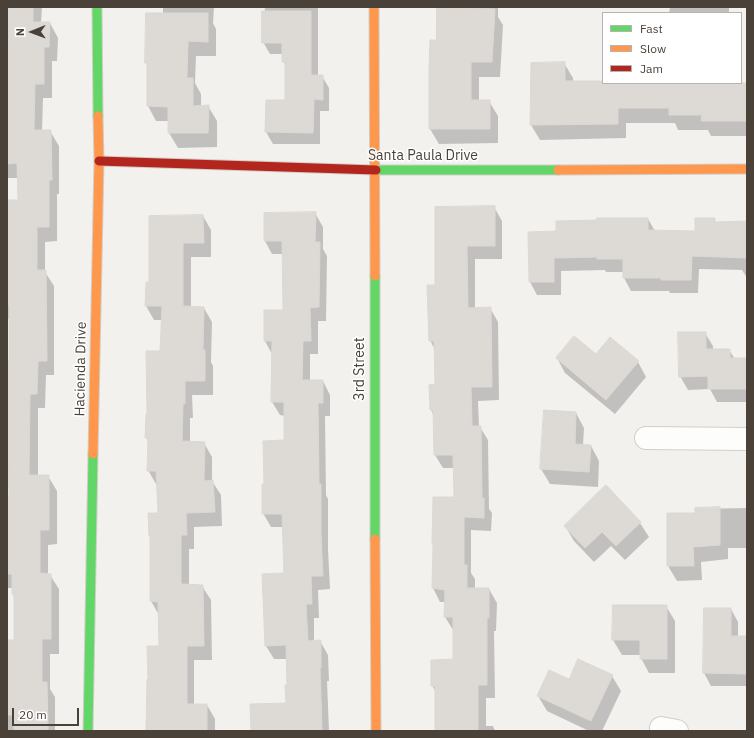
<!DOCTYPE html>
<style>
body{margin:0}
#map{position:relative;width:754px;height:738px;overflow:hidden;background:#f3f1ee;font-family:"IBM Plex Sans",sans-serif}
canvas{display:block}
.frame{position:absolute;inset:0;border:8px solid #4a4239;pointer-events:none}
.legend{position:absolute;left:602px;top:12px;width:140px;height:72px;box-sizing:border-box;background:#fff;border:1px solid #b7b3b0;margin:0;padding:5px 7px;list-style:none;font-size:12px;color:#4a4239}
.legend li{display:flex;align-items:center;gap:8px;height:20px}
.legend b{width:20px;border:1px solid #b7b3b0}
.north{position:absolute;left:12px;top:12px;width:40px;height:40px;-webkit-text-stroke:3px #fff;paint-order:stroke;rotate:269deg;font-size:11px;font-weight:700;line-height:16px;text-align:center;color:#4a4239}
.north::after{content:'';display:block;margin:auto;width:14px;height:18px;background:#4a4239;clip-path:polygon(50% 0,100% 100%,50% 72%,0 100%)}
.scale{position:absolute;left:12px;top:708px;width:67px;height:18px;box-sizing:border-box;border:2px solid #4a4239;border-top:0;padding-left:5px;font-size:12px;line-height:14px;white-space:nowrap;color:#4a4239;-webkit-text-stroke:3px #fff;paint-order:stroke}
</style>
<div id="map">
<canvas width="754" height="738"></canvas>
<div class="frame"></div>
<ul class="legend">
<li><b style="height:5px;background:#63d668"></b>Fast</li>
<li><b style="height:5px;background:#ff974d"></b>Slow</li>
<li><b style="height:5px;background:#b3261e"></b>Jam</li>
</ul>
<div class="north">N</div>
<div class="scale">20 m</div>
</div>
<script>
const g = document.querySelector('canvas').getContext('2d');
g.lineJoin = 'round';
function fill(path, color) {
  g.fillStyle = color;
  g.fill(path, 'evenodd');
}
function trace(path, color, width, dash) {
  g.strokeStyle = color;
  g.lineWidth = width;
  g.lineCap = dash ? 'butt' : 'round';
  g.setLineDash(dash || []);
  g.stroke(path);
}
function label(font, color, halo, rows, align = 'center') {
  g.font = font + ' "IBM Plex Sans",sans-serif';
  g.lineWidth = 3;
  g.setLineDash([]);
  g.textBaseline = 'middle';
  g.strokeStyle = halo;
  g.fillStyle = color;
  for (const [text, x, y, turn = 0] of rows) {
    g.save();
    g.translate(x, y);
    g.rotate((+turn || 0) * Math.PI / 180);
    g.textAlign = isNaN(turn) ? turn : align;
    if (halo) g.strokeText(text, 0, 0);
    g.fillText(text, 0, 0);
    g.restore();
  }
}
fill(new Path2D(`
 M7,7H42L41,23H50L58,38L57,61H52V98H43L42,131H50L59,146V194H57V241L45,242V272L54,286V375H46L45,408H38V476H48L57,491V544L48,545V574L50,575L59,589V654H50V689L55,697V731H15V730H7V641L15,640V598L13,594V588H7V498H10L9,471H7V362H10V319H7V201H19L18,178H7Z
 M163,7H214L213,23L216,29V56H196L195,83L201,94V107L208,106L217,121V147L178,148L169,133V121H156L148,106V67L146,63L163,14Z
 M265,7H320L318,8V76H322L329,88V111H320V144H273L266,132L267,101H286V66L283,61V54H270L263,42Z
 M446,7H498V17L503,25L500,77H479V101H489L498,116V143L439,144L430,129L437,41Z
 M670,7H729V13H669Z
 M564,63L573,78V82L747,84V136H711L708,130H678L675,123H626V138L540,140L531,125L532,64Z
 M494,207L502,221V259H475V309L490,308L498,322L499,400L478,401L479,427H480L488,440L489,509L492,513L491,531L471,530V573L475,579V589H489L497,603L496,631H494L495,698H486V726H493L495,731H436V693L432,685L454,660L453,630L445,617L446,602H440L433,588L455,498L454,468H443L435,455L434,416L431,410L430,386L436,385L435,350L430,340L436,286Z
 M315,213L323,227V249L327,256L326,321H318V354H310V381H323L330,395V416H325L326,495L328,499V549L330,589L318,590L319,618H314V641H320L328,655L329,681H327L329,731H252L287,704L288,686L287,659H274L266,646L285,574L284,527H271L263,513L265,485L285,441V416L280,415L272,402V354L265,341L284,311L283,254H272L265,241Z
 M203,216L211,230V257H191V307L204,308L212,322L211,362L213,366V395H192L193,418H190V442L204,443L212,457V481L221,495L222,526L194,527V549H189V585L202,586L211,600L212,660H194V705H207L215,719V731H146V718H148L160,647L159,615L151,601V538L150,536L159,514L158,484H156L148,470L149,442L146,437L148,416L161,352L162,320H154L146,306L150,283Z
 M648,219L655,231L696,232L714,219L716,223L747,222V278L742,270L699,269L698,293H670L669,291H631L624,278V272H606L605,270L561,271V295H537L530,282L557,232Z
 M705,333L713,346V350H729L735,359H747V402H717L710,389L688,390L680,376Z
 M596,355L638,362L646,377L615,414L565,373L557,358Z
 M576,413L584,428L583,445L591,446L599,461L598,487L550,484L541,469Z
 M747,508V548H728V559L701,562L702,580L677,581L668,566L696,514V509Z
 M640,523L649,537L625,560L611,546L594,562L574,541L565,526Z
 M614,606H666L675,621V673H649L641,658V655H622L613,640Z
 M731,609L738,622V637H747V686H711L704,673Z
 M612,676L621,691L602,731H589L547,711L538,696L570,680Z`), '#0003');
const building = new Path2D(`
 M7,7H33V22H50L49,47H44V84H35L34,130H51L52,180H49V227H37V270H46L47,361H38L37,394H30L29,475H49V530H40V573L51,574V639H42V682H47L48,731H14L13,715H7V640H14V594H12V574H7V497H9L8,457H7V361H9V305H7V200H18L17,163L7,164Z
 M437,7L495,9L492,62H471V100H490V129H429V71L430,40H436Z
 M262,11H311V75H323V100L314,99L313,133L265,132L266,100H285V62H282V43H262Z
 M146,13H208V42L188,41L187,78H193V106L209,105L208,133H168V107L147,106V63H145Z
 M565,62V81H603V83H747V121H701L702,115H669V108H618V124L530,125L531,63Z
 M495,206V246H467L468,308L491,307L492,387H471L472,426H481L482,498H484V518L464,517V565H467V588H489V618H487V685H478V731H435V686H431V660L453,659V617H444L445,590L432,588L433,544H432L433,497H454L453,455H434L433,410H430L429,385L435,384L434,341H429L427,285H435V207Z
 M316,212L315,242H320L319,307L310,308L311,341H303L302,380H323V403H318L319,484H321V534L323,576H311L312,604H306L308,641L321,640V668H320L322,731H251L250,704L286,703L285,685H287L286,645L265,646L262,574L284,573L282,514H262V484H264L263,441L284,440V402H271L272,341H264V310H283L282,241H264V213Z
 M203,215L204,243H183V306L204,307L203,350H205V381H185V404H183L182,441L205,442L204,481L213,480L215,512L186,513L187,535H181V584L203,585L204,646H187V704H207V731H146L147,679H148L147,646H159L158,602L150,601V536H149L148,513H158L156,471H147L148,438H145L146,414H147L146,351H160L162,306H145L146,282H149V216Z
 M597,218H648V230L695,231V218H715V222L747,221V258L692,256L691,280H661V278H623V259H597V257L554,258V282H529L528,232L556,231V221L597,220Z
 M678,332H706V349H730V358H747V389H708V376L679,377Z
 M574,336L596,354L610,337L639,361L606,400L556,358Z
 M544,410L576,412L575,444L591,445L589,472L540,469Z
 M606,485L641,522L616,546L602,532L585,548L564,526Z
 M720,507V545L693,547L694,566H667V513H695V508Z
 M613,605H667V659H640V640H612Z
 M704,608H731V636H747V674L703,673Z
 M578,659L613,675L591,721L537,696L549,670L569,679Z`);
fill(building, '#dddad6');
trace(building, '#dbd8d4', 1);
const street = new Path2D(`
 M646,438L747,439
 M661,728L677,731`);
const fast = new Path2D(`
 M97,7L98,116
 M376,170H558
 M375,276V539
 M88,731L93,454`);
const slow = new Path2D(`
 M374,7L375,276
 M558,170L747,169
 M93,454L99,161L98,116
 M375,539L376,731`);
const jam = new Path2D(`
 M99,161L376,170`);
trace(street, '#d1cfcb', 24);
trace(fast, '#d2cdc5', 11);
trace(slow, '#d2cdc5', 11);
trace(jam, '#d2cdc5', 11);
trace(street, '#fdfdfc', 22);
trace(fast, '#63d668', 9);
trace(slow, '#ff974d', 9);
trace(jam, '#b3261e', 9);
label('14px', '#4a4239', '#fff', [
 ["Santa Paula Drive",423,156],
 ["Hacienda Drive",81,369,-89],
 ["3rd Street",360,369,-90]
]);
</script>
